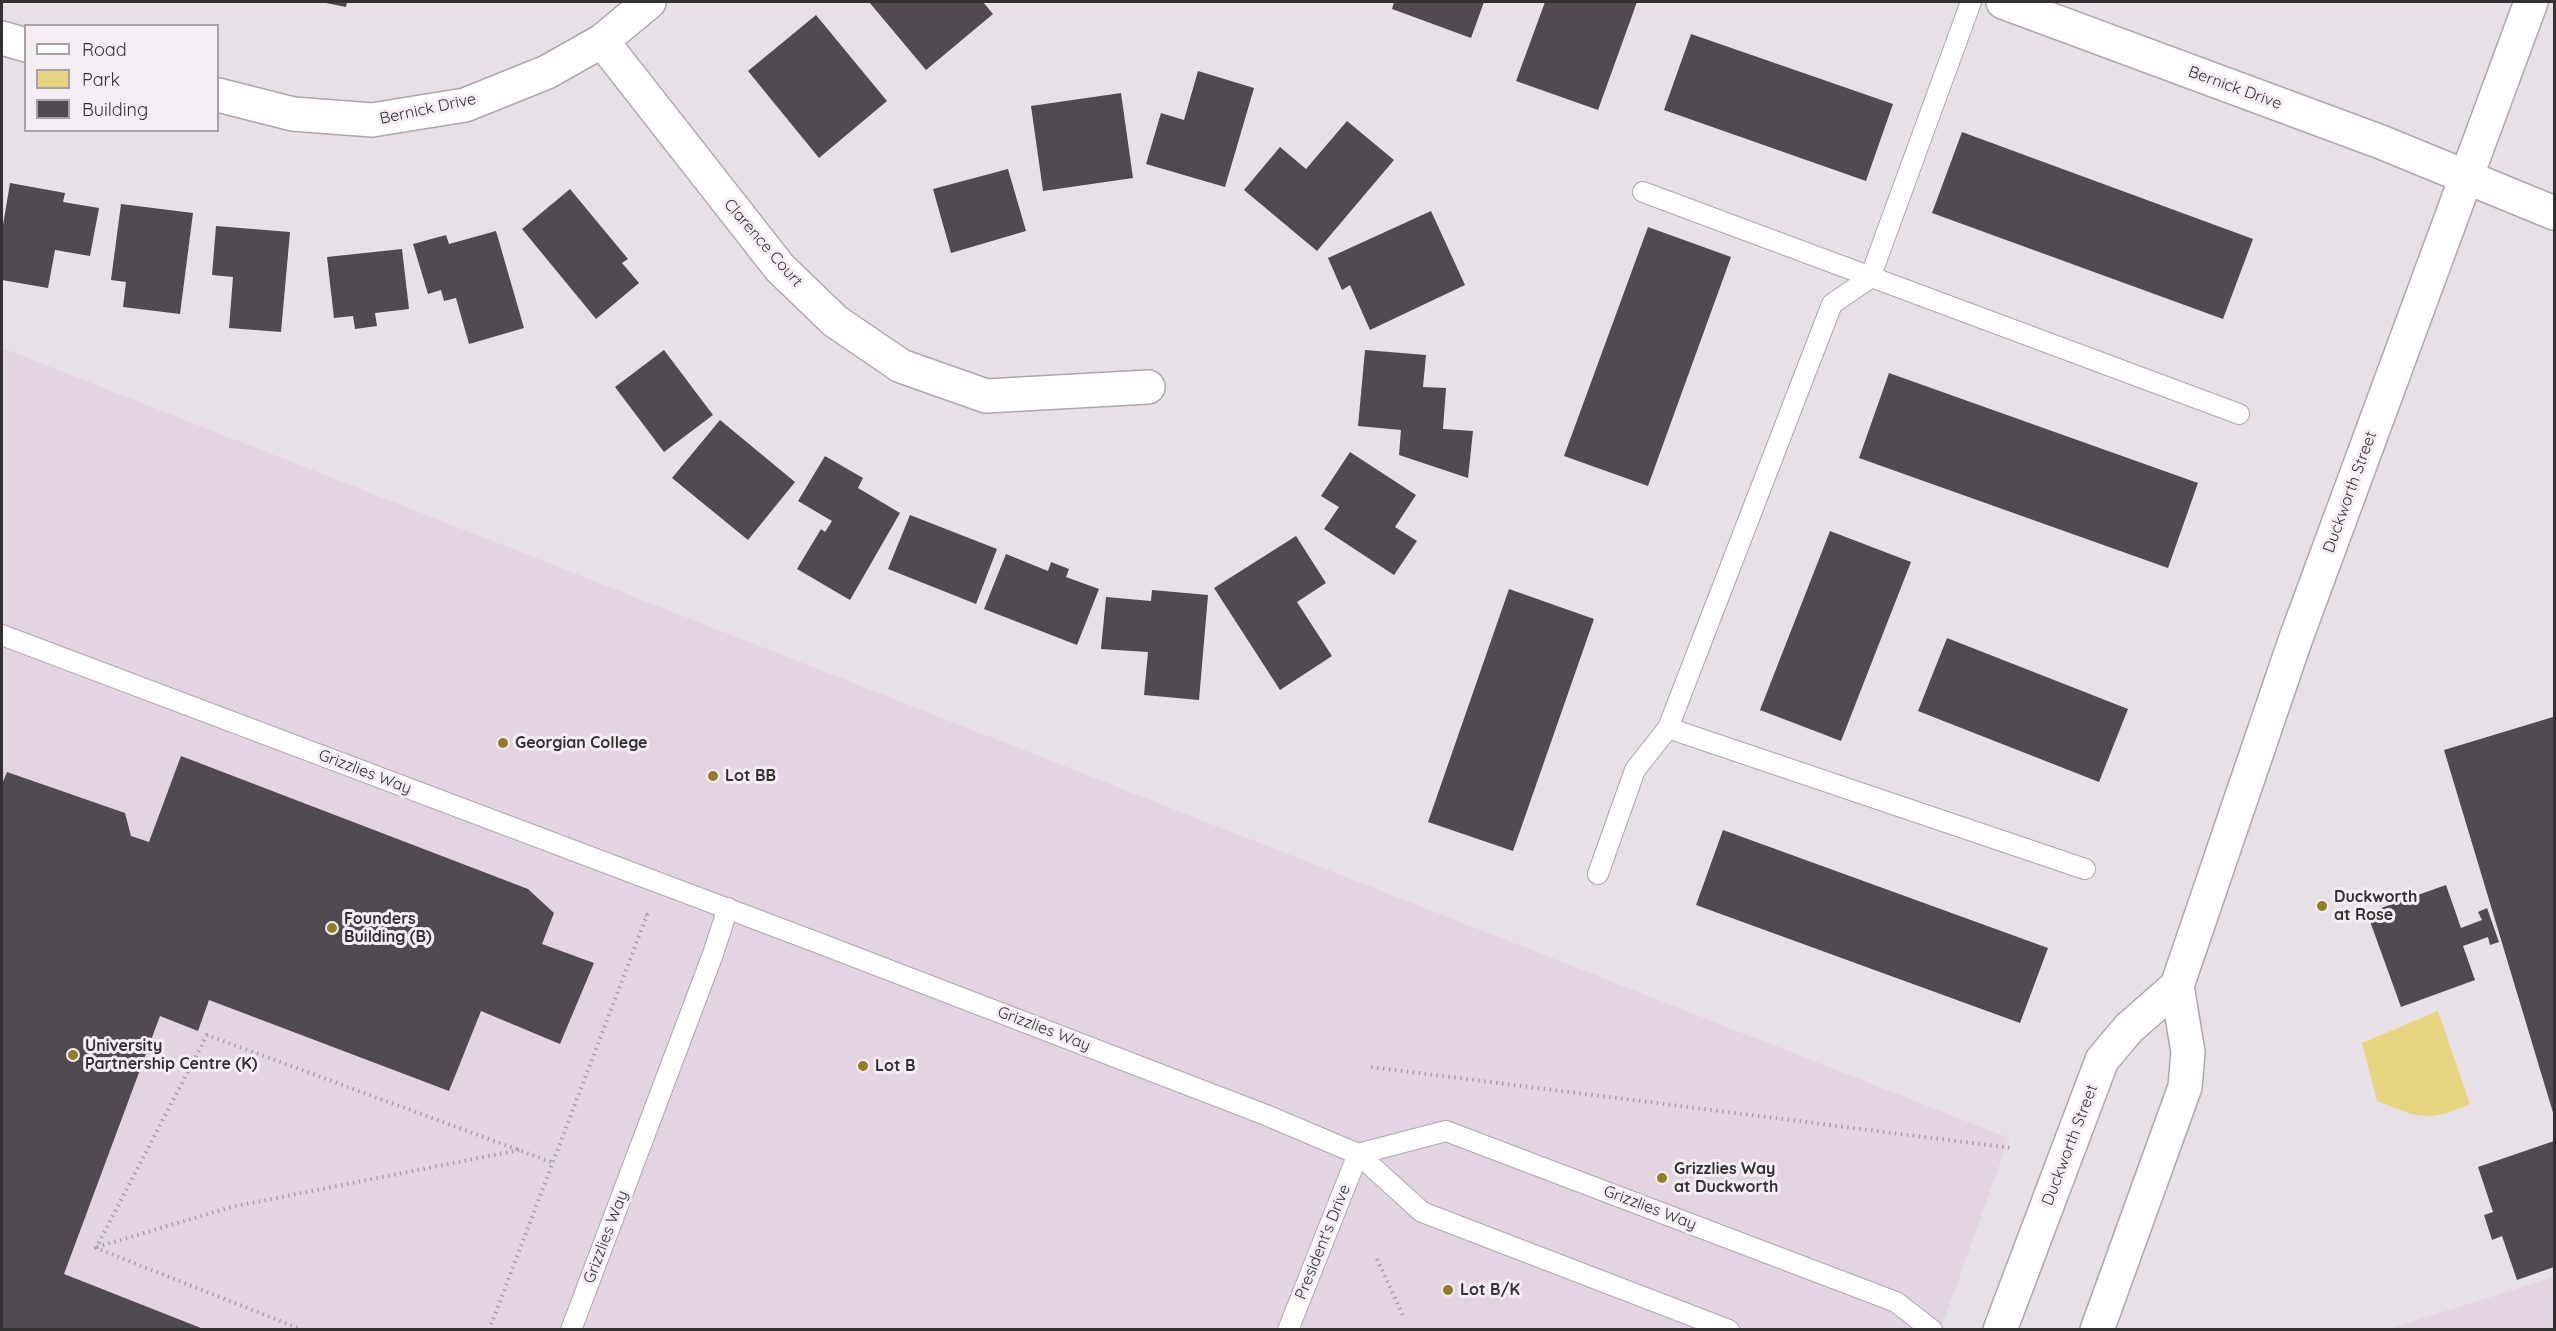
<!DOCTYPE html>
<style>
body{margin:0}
#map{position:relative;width:2556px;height:1331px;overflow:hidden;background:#e7e0e7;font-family:Quicksand,sans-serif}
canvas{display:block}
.frame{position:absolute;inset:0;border:3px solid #333032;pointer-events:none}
.legend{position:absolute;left:24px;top:24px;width:195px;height:108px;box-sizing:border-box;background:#f5edf4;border:2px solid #a7a1a6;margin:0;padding:8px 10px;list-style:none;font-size:18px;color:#333032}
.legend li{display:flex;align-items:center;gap:12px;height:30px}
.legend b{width:30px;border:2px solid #a7a1a6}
</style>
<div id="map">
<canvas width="2556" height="1331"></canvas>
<div class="frame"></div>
<ul class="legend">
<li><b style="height:8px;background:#fff"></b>Road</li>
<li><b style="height:16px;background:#e7d480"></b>Park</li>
<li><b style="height:16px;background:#514a50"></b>Building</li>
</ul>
</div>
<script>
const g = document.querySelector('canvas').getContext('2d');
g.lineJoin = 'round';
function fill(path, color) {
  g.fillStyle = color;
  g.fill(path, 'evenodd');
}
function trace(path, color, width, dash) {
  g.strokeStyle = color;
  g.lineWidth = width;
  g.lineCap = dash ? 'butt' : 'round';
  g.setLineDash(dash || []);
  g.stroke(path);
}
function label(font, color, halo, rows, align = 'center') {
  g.font = font + ' Quicksand,sans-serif';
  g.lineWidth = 6;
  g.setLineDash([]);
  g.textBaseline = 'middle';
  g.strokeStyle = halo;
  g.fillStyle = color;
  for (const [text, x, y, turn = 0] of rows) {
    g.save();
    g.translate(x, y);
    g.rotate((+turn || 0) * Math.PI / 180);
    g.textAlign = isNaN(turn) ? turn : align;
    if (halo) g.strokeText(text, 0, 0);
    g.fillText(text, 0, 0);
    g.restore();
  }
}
fill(new Path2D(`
 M2,348L2009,1138L1941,1329H2Z
 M2554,1277V1329H2389Z`), '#e2d4e0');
fill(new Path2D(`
 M2438,1011L2470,1104C2426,1123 2421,1118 2377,1101L2362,1043Z`), '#e7d480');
fill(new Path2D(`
 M321,2H347L346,7Z
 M869,2H983L993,14L926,70Z
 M1394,2H1484L1471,38L1392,9Z
 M1545,2H1637L1598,110L1516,81Z
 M816,15L887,101L819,158L748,71Z
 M1691,34L1893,104L1866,181L1664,110Z
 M1198,71L1254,88L1225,187L1146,164L1161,113L1184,120Z
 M1121,93L1133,178L1043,191L1031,106Z
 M1347,121L1394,160L1317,251L1244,190L1280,147L1306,169Z
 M1962,132L2253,239L2223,319L1932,213Z
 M1008,169L1026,231L951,253L933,189Z
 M10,183L65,193L63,202L99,208L90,256L55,250L48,288L2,280V231Z
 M570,189L628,259L622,263L639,283L596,319L522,229Z
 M121,204L193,213L180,314L123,307L126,282L111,280Z
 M1431,211L1465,285L1370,330L1350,285L1342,290L1328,258Z
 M216,226L290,232L281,332L229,328L233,277L212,275Z
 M1648,227L1731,257L1648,486L1564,456Z
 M496,231L524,328L469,344L456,298L444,301L441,290L428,294L413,244L446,235L449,244Z
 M402,249L409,309L375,313L377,326L355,329L353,316L334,318L327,257Z
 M664,350L713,415L664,452L615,387Z
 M1365,350L1426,355L1423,387L1446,388L1443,429L1473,431L1468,478L1399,455L1401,430L1358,426Z
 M1889,373L2198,483L2168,568L1859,458Z
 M720,420L795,482L748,540L672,478Z
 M1350,452L1416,495L1395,527L1417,541L1394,575L1324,529L1339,507L1321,496Z
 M825,456L863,478L858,488L900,513L850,600L797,569L821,529L825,532L832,521L798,501Z
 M910,515L997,549L976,604L888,569Z
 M1830,531L1911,562L1841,741L1760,710Z
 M1296,536L1326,583L1297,602L1332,656L1280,690L1214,588Z
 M1006,554L1048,571L1051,562L1069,569L1066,577L1099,589L1077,645L984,609Z
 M1509,589L1594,619L1513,851L1428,822Z
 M1152,590L1208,595L1199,700L1144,695L1148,652L1101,649L1106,597L1151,601Z
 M1947,638L2128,709L2099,782L1918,711Z
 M2553,717L2554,722V1116L2444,750Z
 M181,756L528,889L554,913L542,944L594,963L560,1044L481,1011L449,1091L209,1000L198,1031L160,1016L64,1274L206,1330H2V784L7,772L125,813L131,836L149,842Z
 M1723,830L2048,948L2020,1023L1696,905Z
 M2446,885L2461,928L2482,920L2478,912L2487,908L2499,942L2490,945L2488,937L2463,946L2475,980L2401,1007L2367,913Z
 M2554,1141V1267L2517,1280L2502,1236L2492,1240L2484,1215L2493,1212L2478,1167Z`), '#514a50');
const service = new Path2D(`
 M1643,192L2239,414
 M2,635L816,942L1266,1115L1358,1154L1422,1212L1729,1330
 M1668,728L2085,869
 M1598,874L1635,770L1668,728L1832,304L1870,278L1971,2
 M1358,1154L1446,1131L1896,1302L1932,1330
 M571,1330L713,954L728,908
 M1288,1330L1358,1154`);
const minor = new Path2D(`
 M2003,2L2381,142L2554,213
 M2,38L26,45
 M602,41L780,268L835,321L901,366L986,396L1148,387
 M218,95L293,114L372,120L465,105L547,72L602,41L649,2`);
const secondary = new Path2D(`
 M2000,1330L2102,1060L2129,1028L2177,986
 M2097,1330L2185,1087L2188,1052L2177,986L2296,638L2531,2`);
trace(service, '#aea6ad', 22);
trace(minor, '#aea6ad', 36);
trace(secondary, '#aea6ad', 36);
trace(new Path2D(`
 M1371,1067L2012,1148
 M97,1247L231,1207L519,1150
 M1377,1259L1404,1318
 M303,1330L96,1248L207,1035L554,1163
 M489,1330L647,915L645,914`), '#a6a1a6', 4, [1.5, 4.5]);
trace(service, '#fff', 20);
trace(minor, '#fff', 33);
trace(secondary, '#fff', 33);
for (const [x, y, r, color] of [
 [503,743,6,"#907e24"],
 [713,776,6,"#907e24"],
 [2322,906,6,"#907e24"],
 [332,928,6,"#907e24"],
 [73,1055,6,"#907e24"],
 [863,1066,6,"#907e24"],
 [1662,1178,6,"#907e24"],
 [1448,1290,6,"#907e24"]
]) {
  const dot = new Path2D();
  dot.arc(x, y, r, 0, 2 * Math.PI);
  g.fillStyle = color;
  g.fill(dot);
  trace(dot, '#f5edf4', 2);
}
label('16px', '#333032', '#f5edf4', [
 ["Bernick Drive",2235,88,20],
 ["Bernick Drive",428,109,-12],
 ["Clarence Court",763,243,49],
 ["Duckworth Street",2350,492,-70],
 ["Grizzlies Way",365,772,21],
 ["Grizzlies Way",1044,1029,21],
 ["Duckworth Street",2070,1145,-69],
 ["Grizzlies Way",1650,1208,21],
 ["Grizzlies Way",606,1237,-69],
 ["President's Drive",1323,1242,-68]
]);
label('bold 16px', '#333032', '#f5edf4', [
 ["Georgian College",515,743],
 ["Lot BB",725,776],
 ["Duckworth",2334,897],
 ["at Rose",2334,915],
 ["Founders",344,919],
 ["Building (B)",344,937],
 ["University",85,1046],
 ["Partnership Centre (K)",85,1064],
 ["Lot B",875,1066],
 ["Grizzlies Way",1674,1169],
 ["at Duckworth",1674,1187],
 ["Lot B/K",1460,1290]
], 'left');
</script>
